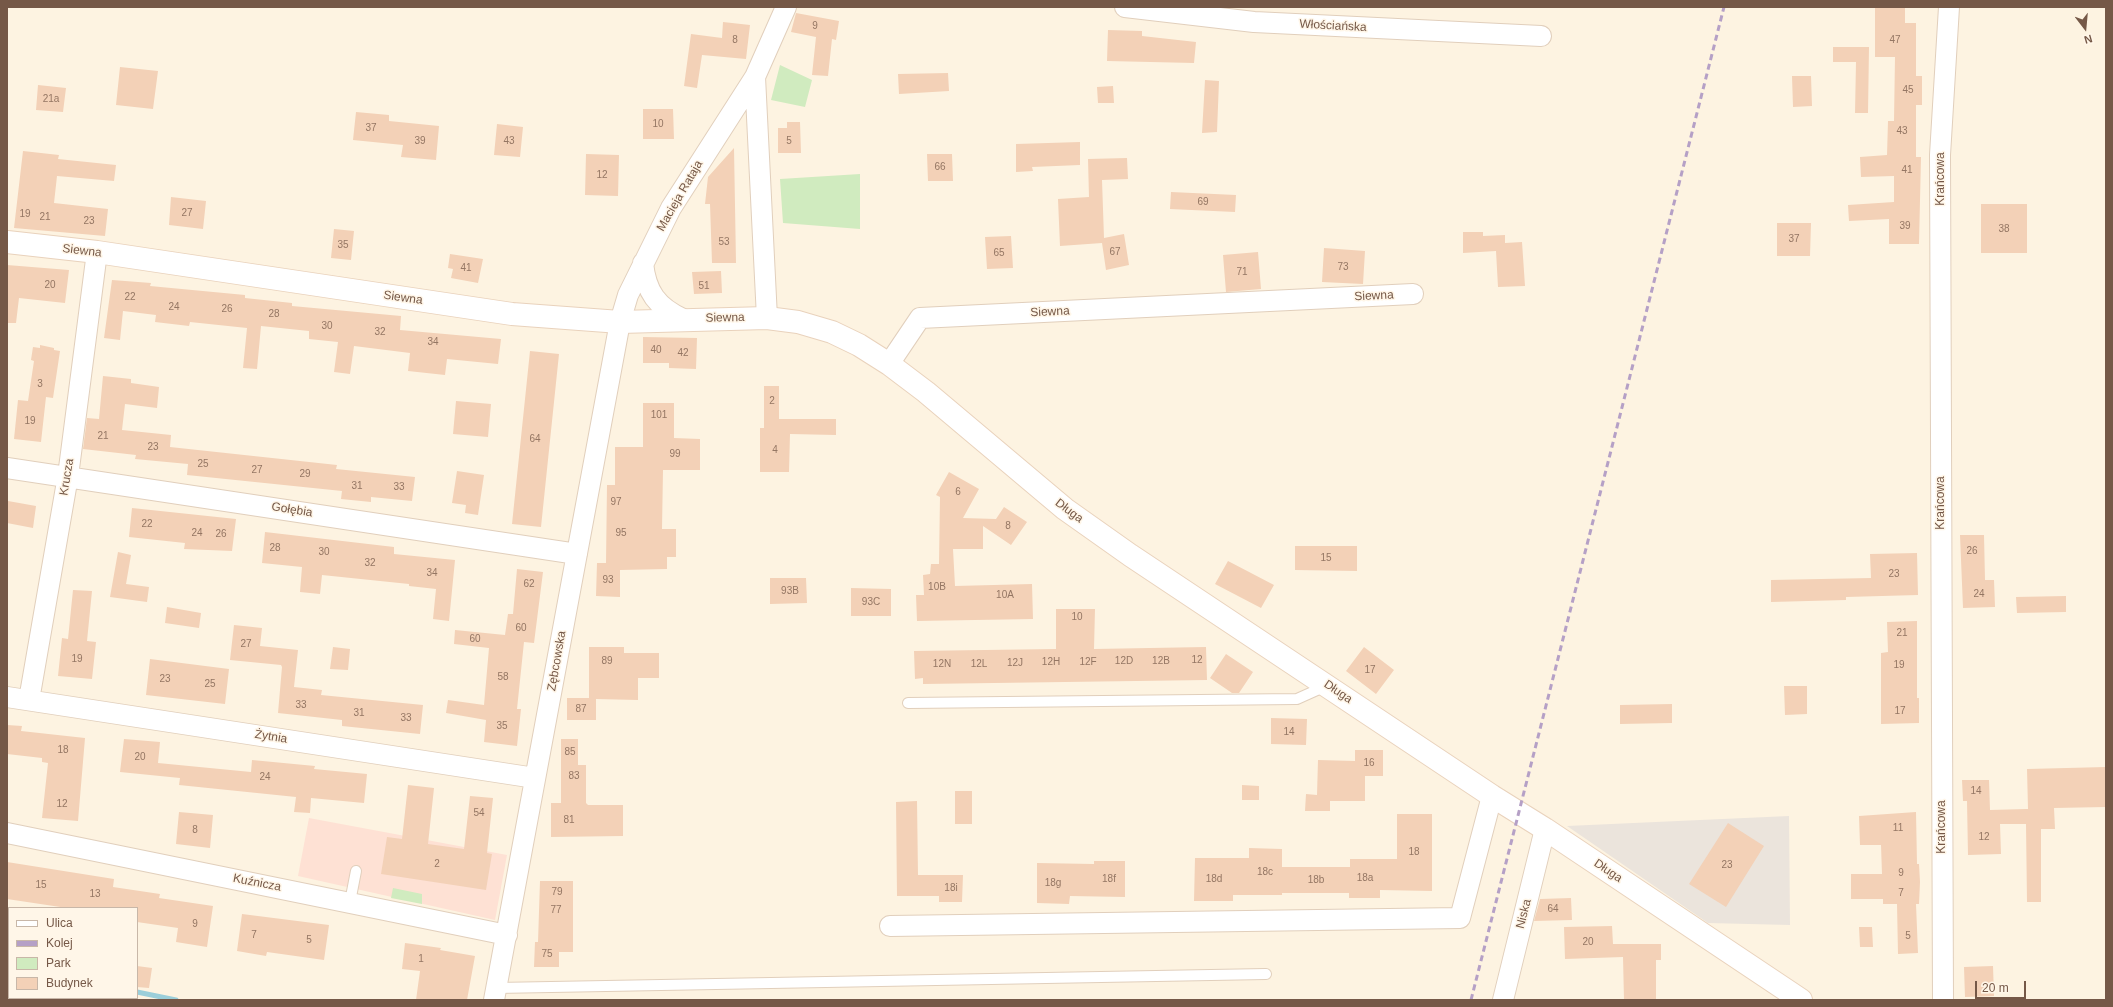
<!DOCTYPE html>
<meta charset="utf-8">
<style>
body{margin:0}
#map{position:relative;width:2113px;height:1007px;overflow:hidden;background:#fdf3e1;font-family:Arial,sans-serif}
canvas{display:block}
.frame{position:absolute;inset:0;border:8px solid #755847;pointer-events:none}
.legend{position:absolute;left:8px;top:907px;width:130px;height:92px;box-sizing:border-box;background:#fff6e8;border:1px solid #c8b7a8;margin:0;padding:5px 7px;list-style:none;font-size:12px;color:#755847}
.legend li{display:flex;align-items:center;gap:8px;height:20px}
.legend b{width:20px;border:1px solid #c8b7a8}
.north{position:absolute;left:2065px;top:8px;width:40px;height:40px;-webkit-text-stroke:3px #fff6e8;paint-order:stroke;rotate:164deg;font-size:11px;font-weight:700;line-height:16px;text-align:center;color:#755847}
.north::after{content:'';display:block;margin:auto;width:14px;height:18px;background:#755847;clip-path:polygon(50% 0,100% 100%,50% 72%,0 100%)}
.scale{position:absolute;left:1975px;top:981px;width:51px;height:18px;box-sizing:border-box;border:2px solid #755847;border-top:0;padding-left:5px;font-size:12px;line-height:14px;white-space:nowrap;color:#755847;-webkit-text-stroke:3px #fff6e8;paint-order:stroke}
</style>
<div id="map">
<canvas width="2113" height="1007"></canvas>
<div class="frame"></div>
<ul class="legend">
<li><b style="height:5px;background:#fff"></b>Ulica</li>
<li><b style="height:5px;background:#b5a0c6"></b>Kolej</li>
<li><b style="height:11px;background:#d0ebbf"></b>Park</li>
<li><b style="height:11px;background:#f3d1b7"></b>Budynek</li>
</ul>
<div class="north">N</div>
<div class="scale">20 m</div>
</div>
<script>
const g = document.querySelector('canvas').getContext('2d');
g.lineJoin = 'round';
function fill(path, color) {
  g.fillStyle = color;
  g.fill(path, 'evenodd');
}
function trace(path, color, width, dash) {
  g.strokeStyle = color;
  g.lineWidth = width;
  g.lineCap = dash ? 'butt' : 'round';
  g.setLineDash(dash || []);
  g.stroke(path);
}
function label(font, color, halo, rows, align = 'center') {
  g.font = font + ' Arial,sans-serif';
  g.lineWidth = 3;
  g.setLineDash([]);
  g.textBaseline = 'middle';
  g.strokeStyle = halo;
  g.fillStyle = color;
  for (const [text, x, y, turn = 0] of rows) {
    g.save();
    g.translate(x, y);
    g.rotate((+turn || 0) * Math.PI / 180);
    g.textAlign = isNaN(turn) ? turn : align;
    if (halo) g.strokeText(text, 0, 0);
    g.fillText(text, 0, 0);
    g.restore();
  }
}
fill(new Path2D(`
 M309,818L507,855L495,920L298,876Z`), '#fee1d4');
fill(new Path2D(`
 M1789,816L1790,925L1708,923L1567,826Z`), '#ebe4dc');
fill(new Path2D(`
 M780,65L812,80L805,107L771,100Z
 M860,174V229L783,223L780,179Z
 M393,888L422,894V904L391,898Z`), '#d0ebbf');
trace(new Path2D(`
 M7,965H9
 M137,992L176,1000`), '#9bced9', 5);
fill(new Path2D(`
 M1875,7H1905V23H1916V76H1922V105H1916V157H1921L1919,244H1889V219L1849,221L1848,205L1894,202V176L1861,177L1860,157L1887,155L1888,121H1894L1895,57H1875Z
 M796,13L839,21L836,40L832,39L828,76L812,75L816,37L791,32Z
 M723,22L750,25L746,59L702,55L697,88L684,86L691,34L722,38Z
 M1108,30L1142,31V36L1196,42L1194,63L1107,61Z
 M1833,47H1869L1868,113H1855L1856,62H1833Z
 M120,67L158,71L153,109L116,105Z
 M948,73L949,91L899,94L898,74Z
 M1792,76H1811L1812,106L1793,107Z
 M1205,80L1219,81L1217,132L1202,133Z
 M38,85L66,88L63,112L36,110Z
 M1113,86L1114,103H1098L1097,87Z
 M643,109H673L674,139H643Z
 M356,112L389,115V121L439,126L436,160L401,157L403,145L353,140Z
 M787,122H800L801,153H778V128H787Z
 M497,124L523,127L520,157L494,155Z
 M1080,142V165L1032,167L1033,171L1016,172V144Z
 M734,148L736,263H712L710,204H705L708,177Z
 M23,151L59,155L58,159L116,165L114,181L57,176L54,203L108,209L105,236L14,228Z
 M586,154L619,155L618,196L585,195Z
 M927,154H952L953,181H928Z
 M1127,158L1128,179L1102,180L1104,238L1124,234L1129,265L1106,270L1102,243L1060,246L1058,199L1089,197L1088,159Z
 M1171,192L1236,195L1235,212L1170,209Z
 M171,197L206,201L203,229L169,225Z
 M1981,204H2027V253H1981Z
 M1777,223H1811L1810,256H1777Z
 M334,229L354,231L351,260L331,258Z
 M1463,232H1483V236L1505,235V243L1522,242L1525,286L1498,287L1496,251L1463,253Z
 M1011,236L1013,268L987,269L985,237Z
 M1324,248L1365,251L1363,284L1322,282Z
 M1258,252L1261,289L1226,292L1223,255Z
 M450,254L483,259L478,283L451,278L453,269L448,268Z
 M7,265L69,270L65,303L19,298L16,323H7Z
 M721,271L722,293L694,294L692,272Z
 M112,280L151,283L150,286L245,295V298L292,303V306L401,316L400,330L501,339L498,364L447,359L445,375L408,371L410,353L354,346L350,374L334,372L338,342L309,339V331L261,326L257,369L243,368L247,328L190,322L189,326L155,322L156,315L123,311L120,340L104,338Z
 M643,337L697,338L696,369L669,368V363H643Z
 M40,345L54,348V350L60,351L53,398L46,397L41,442L14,439L18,400L28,401L34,361L31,360L33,347L40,348Z
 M530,351L559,354L541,527L512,524Z
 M103,376L131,379V383L159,387L157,408L125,404L122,430L171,435L170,447L337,465L336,469L415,477L412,501L371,497V502L341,499L342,491L187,475L188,464L135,459L136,455L83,449L87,418L99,419Z
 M764,386H779V419H836V435L790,434L789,472H760V428H764Z
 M456,401L491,404L488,437L453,434Z
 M643,403H674V438L700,439V470H663L662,529H676V557H667V569L620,570V597L596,596L597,563H606L607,485H615V447H643Z
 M457,471L484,475L478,515L465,513L466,505L452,503Z
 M949,472L979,489L963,518L996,519L1004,507L1027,522L1011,545L983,526V549H953L955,586L1032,584L1033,619L917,621L916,595H924L923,575L930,574L931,564H939L940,497L936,495Z
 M8,501L36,506L33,528L7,523Z
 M132,508L236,519L232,551L184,549L185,543L129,537Z
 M265,532L394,547V554L455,560L449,621L433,619L436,589L409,586V584L322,575L320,594L300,592L302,567L262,563Z
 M1960,535H1984L1985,580H1994L1995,607L1963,608Z
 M1295,546H1357V571L1295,570Z
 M118,552L131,555L126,584L149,587L147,602L110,597Z
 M1917,553L1918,595L1846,597V600L1771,602V580L1871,578L1870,554Z
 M1228,561L1274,585L1261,608L1215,584Z
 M517,569L543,572L534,643L524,642L517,709H521L517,746L484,742L486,720L446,713L448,700L484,705L489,648L454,644L455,630L505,635L508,614H513Z
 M770,578H806L807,603L770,604Z
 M851,588L891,589V616H851Z
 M73,590L92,591L87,641L96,642L92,679L58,676L62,638L68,639Z
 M2066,596V612L2017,613L2016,597Z
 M167,607L201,613L199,628L165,623Z
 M1056,609H1095L1094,649L1206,647L1207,680L923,684V678L915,679L914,651L1056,649Z
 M1917,621V698H1919V723L1881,724V653L1888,652L1887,622Z
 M234,625L262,628L260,646L298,650L294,687L322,690L321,695L423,705L420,734L342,726V720L278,713L282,667L281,665L230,660Z
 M333,647L350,649L348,670L330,669Z
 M589,647H624V653H659V678H638V700L596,699V720H567V698H589Z
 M1364,647L1394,670L1376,694L1346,671Z
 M1226,654L1253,672L1239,693H1232L1210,678Z
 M150,659L229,669L225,704L146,695Z
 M1784,686H1807V714L1785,715Z
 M1672,704V723L1620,724V705Z
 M1271,718L1307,719L1306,745L1271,744Z
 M7,725L22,726L21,731L85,738L78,821L42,818L48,763L42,762V758L7,754Z
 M124,739L160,742L158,763L251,772L252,760L315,766L314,769L367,774L364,803L311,798L310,813L294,812L296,797L179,785L180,778L120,772Z
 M561,739H578V765H586V803L588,805H623V836L551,837V803H561Z
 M1355,750H1383V776H1365V801H1330V811H1305L1306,794L1317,795L1318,760L1355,761Z
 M2106,767V807L2054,808L2055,829H2041V902H2027L2026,824H2000L2001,854L1968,855L1967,801H1963L1962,780H1989L1990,810L2026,809H2028L2027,769Z
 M408,785L434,788L428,844L464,849L470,796L493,798L487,853L492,854L486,890L381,874L387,837L402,839Z
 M1242,785L1259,786V800H1242Z
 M955,791H972V824H955Z
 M917,801L918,875H963L962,902H939V896H897L896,802Z
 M179,812L213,815L210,848L176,844Z
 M1916,812L1917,864H1919L1920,882L1919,904H1916L1918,953L1898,954L1897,904H1883V899H1851V874H1882L1881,845H1860L1859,816Z
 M1397,814H1432V891L1380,890V898H1349V893H1282V895H1233V901H1194L1195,858H1249V848L1282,849V867H1350V859H1397Z
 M1728,823L1764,846L1726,907L1689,884Z
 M1094,861H1125V897L1070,896L1069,904L1037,903V863L1094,864Z
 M7,862L114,879L113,887L160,894L159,898L213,906L207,947L176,942L178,928L137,922V908H67L7,899Z
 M540,881H573V952H559V967H534L535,942H538Z
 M1571,898L1572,920L1534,921L1540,899Z
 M242,914L329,925L324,960L267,952L266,956L237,951Z
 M1612,926L1613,944H1661V960H1656V1000H1624L1623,957L1565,959L1564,927Z
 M1859,927H1872L1873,947H1860Z
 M405,943L441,948L440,950L475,956L467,1000H416L420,971L402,969Z
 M137,966L152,968L149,988L137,987Z
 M1993,966L1994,996L1965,997L1964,967Z`), '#f3d1b7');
const lane = new Path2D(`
 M908,703L1297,699L1326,686
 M350,902L356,871
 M496,988L1266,974`);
const street = new Path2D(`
 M1125,7L1254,22L1541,36
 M755,77L767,318
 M643,263C646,292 657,307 683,319
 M889,364L920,318L1413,294
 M7,468L577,554
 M7,697L535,778
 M29,700L68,476L97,252
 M7,833L507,935
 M890,926L1460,918L1492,796
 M494,1000L620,322L628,295L671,208L755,77L786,7
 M1503,1000L1545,829
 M1943,1000L1940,155L1949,7`);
const secondary = new Path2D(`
 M7,242L97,252L512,314L620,322L767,318L798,322L832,332L859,345L889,364L926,392L1065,509L1130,555L1492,796L1545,829L1801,1000`);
trace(lane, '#e1cfbc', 12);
trace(street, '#e1cfbc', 22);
trace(secondary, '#e9d2bc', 24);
trace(lane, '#fff', 10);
trace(street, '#fff', 20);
trace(secondary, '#fff', 22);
trace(new Path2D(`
 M1471,1000L1724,7`), '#b5a0c6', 3, [6, 4]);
label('10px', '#947663', null, [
 ["9",815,26],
 ["8",735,40],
 ["47",1895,40],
 ["45",1908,90],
 ["21a",51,99],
 ["10",658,124],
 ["37",371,128],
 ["43",1902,131],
 ["39",420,141],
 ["43",509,141],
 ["5",789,141],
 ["66",940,167],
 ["41",1907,170],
 ["12",602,175],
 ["69",1203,202],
 ["27",187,213],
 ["19",25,214],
 ["21",45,217],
 ["23",89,221],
 ["39",1905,226],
 ["38",2004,229],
 ["37",1794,239],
 ["53",724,242],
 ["35",343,245],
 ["67",1115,252],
 ["65",999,253],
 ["73",1343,267],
 ["41",466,268],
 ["71",1242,272],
 ["20",50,285],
 ["51",704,286],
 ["22",130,297],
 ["24",174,307],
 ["26",227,309],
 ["28",274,314],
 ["30",327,326],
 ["32",380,332],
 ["34",433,342],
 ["40",656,350],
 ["42",683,353],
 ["3",40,384],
 ["2",772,401],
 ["101",659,415],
 ["19",30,421],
 ["21",103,436],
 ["64",535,439],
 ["23",153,447],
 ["4",775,450],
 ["99",675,454],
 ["25",203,464],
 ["27",257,470],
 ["29",305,474],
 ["31",357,486],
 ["33",399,487],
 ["6",958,492],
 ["97",616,502],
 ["22",147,524],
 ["8",1008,526],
 ["24",197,533],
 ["95",621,533],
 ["26",221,534],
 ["28",275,548],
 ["26",1972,551],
 ["30",324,552],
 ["15",1326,558],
 ["32",370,563],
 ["34",432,573],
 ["23",1894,574],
 ["93",608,580],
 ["62",529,584],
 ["10B",937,587],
 ["93B",790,591],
 ["24",1979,594],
 ["10A",1005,595],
 ["93C",871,602],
 ["10",1077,617],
 ["60",521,628],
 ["21",1902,633],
 ["60",475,639],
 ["27",246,644],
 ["19",77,659],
 ["12",1197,660],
 ["89",607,661],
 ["12D",1124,661],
 ["12B",1161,661],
 ["12H",1051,662],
 ["12F",1088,662],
 ["12J",1015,663],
 ["12N",942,664],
 ["12L",979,664],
 ["19",1899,665],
 ["17",1370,670],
 ["58",503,677],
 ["23",165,679],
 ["25",210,684],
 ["33",301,705],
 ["87",581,709],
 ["17",1900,711],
 ["31",359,713],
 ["33",406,718],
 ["35",502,726],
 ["14",1289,732],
 ["18",63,750],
 ["85",570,752],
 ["20",140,757],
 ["16",1369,763],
 ["83",574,776],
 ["24",265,777],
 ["14",1976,791],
 ["12",62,804],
 ["54",479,813],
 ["81",569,820],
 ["11",1898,828],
 ["8",195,830],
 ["12",1984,837],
 ["18",1414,852],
 ["2",437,864],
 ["23",1727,865],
 ["18c",1265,872],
 ["9",1901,873],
 ["18a",1365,878],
 ["18f",1109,879],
 ["18d",1214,879],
 ["18b",1316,880],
 ["18g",1053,883],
 ["15",41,885],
 ["18i",951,888],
 ["79",557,892],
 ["7",1901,893],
 ["13",95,894],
 ["64",1553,909],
 ["77",556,910],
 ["9",195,924],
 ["7",254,935],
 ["5",1908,936],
 ["5",309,940],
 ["20",1588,942],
 ["75",547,954],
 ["1",421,959]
]);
label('12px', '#755847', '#fff6e8', [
 ["Włościańska",1333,26,3],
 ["Krańcowa",1941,179,-90],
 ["Macieja Rataja",680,196,-60],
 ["Siewna",82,251,7],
 ["Siewna",1374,296,-3],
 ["Siewna",403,298,8],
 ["Siewna",1050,312,-3],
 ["Siewna",725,318,-1],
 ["Krucza",67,477,-81],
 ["Krańcowa",1941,503,-90],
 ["Gołębia",292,510,9],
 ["Długa",1069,511,37],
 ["Zębcowska",557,661,-80],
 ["Długa",1338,692,34],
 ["Żytnia",271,737,9],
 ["Krańcowa",1942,827,-90],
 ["Długa",1608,871,34],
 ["Kuźnicza",257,883,11],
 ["Niska",1524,914,-76]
]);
</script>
